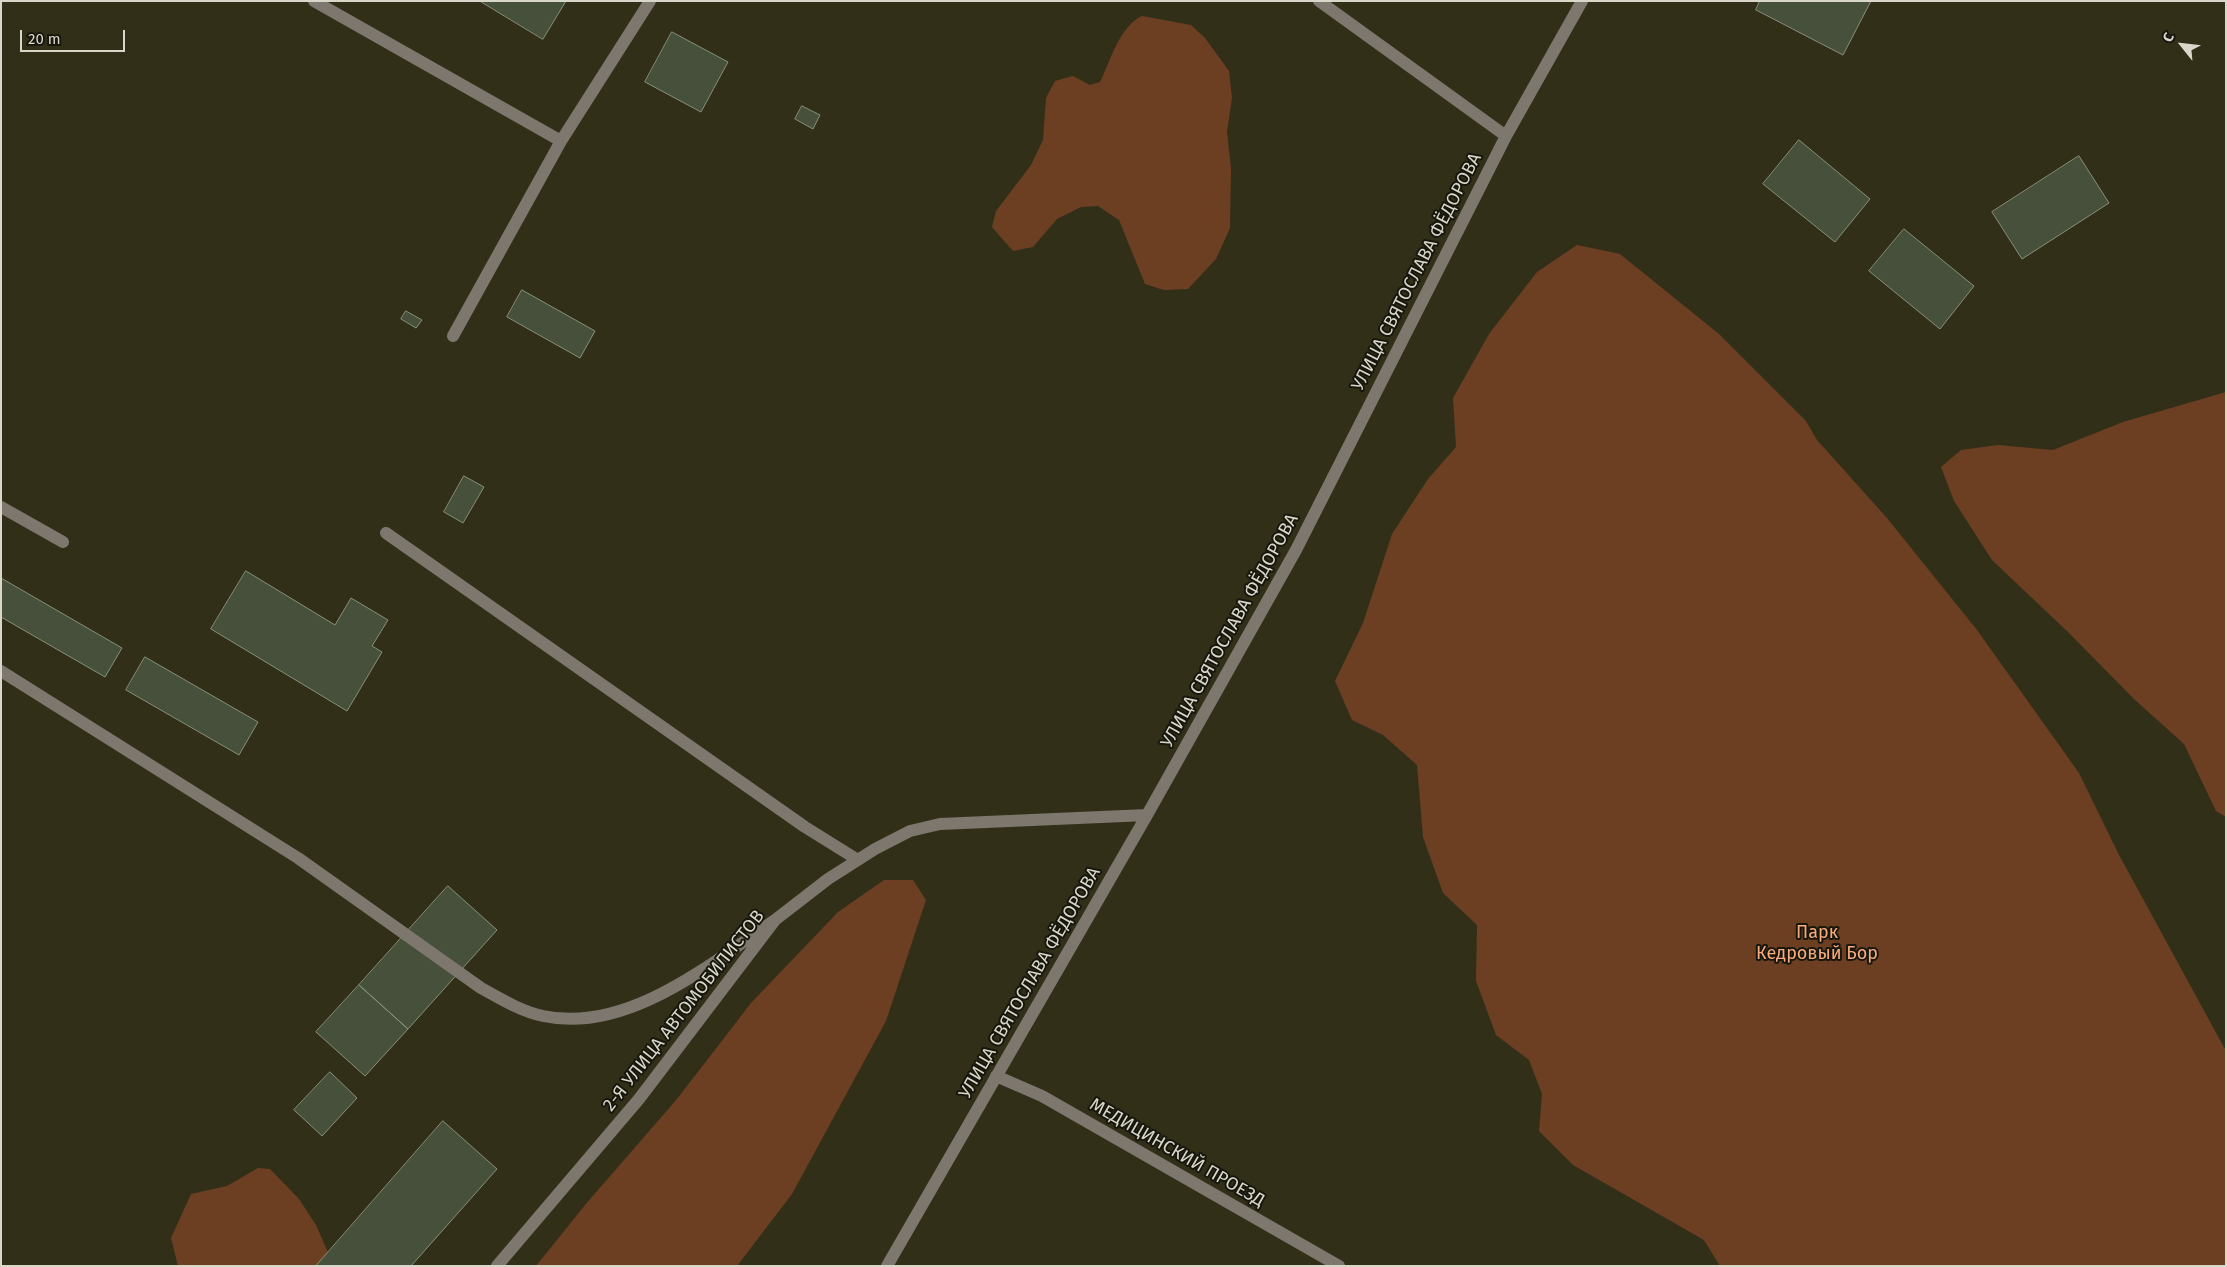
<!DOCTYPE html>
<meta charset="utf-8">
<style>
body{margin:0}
#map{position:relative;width:2227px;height:1267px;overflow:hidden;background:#322f19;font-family:"Fira Sans",sans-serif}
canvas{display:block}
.frame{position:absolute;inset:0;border:2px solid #d8d7c9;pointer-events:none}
.north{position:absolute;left:2157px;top:20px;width:50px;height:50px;-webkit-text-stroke:4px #18170d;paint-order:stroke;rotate:299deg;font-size:14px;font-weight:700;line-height:20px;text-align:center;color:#d8d7c9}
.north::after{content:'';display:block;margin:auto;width:18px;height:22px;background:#d8d7c9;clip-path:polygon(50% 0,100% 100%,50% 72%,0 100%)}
.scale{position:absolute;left:20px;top:30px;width:105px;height:22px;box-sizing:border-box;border:2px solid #d8d7c9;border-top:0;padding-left:6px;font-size:15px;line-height:18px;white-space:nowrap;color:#d8d7c9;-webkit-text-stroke:4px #18170d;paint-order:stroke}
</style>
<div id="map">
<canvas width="2227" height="1267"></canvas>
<div class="frame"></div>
<div class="north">С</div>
<div class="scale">20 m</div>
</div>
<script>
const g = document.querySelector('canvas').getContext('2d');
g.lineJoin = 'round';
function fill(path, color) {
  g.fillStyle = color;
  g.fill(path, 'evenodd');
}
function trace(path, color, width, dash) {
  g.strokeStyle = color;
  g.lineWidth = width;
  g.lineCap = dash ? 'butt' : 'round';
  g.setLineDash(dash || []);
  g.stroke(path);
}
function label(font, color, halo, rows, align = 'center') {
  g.font = font + ' "Fira Sans",sans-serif';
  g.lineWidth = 4;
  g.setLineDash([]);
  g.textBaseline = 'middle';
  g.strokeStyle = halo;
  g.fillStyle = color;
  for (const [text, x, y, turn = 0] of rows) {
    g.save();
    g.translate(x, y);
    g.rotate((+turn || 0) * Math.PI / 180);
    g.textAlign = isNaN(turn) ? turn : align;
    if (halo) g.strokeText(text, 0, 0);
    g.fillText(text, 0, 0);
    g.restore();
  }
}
fill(new Path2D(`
 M1142,16L1191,25L1205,38L1229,71L1232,98L1227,132L1231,168L1230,228L1216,259L1188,289L1164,290L1145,284L1119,220L1098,206L1081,207L1057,219L1033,247L1013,251L992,227L996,211L1031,165L1043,140L1046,98L1055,81L1073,76L1090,85L1100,82C1111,60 1119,27 1142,16Z
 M1577,245L1620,254L1719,334L1806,421L1817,440L1887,518L1977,630L2079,773L2118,853L2226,1051V1266H1720L1704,1240L1573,1165L1539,1131L1542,1094L1529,1060L1496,1035L1476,981L1477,925L1443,893L1423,837L1417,765L1383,735L1352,720L1335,681L1363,623L1392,534L1428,479L1456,447L1453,398L1489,334L1537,272Z
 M2226,392V817L2216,811L2184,744L2134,699L2068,632L1992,560L1954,501L1941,467L1961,450L1998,445L2053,450L2123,422Z
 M884,880H913L926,900L886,1021L792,1194L737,1266H536L585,1205L677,1099L751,1003L838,912Z
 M258,1168L270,1169L299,1199L316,1225L334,1266H178L171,1238L191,1194L227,1186Z`), '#6c3f22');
const building = new Path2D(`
 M480,1H566L543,39Z
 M1760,1H1871L1843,55L1756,10Z
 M672,32L728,62L701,112L645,82Z
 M802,106L820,115L813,129L795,119Z
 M1799,140L1870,199L1835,242L1763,184Z
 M2079,156L2109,203L2022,259L1992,212Z
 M1904,229L1974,286L1940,329L1869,271Z
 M522,290L595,331L580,358L507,317Z
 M406,311L422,320L416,328L401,319Z
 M464,476L484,487L463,523L444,512Z
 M246,571L335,625L351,598L388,620L372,646L382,652L347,711L211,629Z
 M1,578L122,648L105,677L1,617Z
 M145,657L258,722L239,755L126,690Z
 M448,886L497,930L408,1029L359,985Z
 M359,985L408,1029L365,1076L316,1032Z
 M330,1072L357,1098L322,1136L294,1110Z
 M443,1121L497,1169L411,1266H316Z`);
fill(building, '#47503b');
trace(building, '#879079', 1);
trace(new Path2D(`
 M314,1L561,141
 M1319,1L1506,136
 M453,336L561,141L650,1
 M1,507L63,542
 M386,533L805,827L858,860
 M1,671L298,858L481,988C501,999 520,1011 543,1016C627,1034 710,964 775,920
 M996,1076L1042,1096L1339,1266
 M497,1266L639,1099L775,920L828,879L875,849L910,831L940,824L1147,815
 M887,1266L1147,815L1296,550L1506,136L1582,1`), '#7e776e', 12);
label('18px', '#d8d7c9', '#18170d', [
 ["УЛИЦА СВЯТОСЛАВА ФЁДОРОВА",1417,272,-63],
 ["УЛИЦА СВЯТОСЛАВА ФЁДОРОВА",1230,631,-61],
 ["УЛИЦА СВЯТОСЛАВА ФЁДОРОВА",1030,983,-60],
 ["2-Я УЛИЦА АВТОМОБИЛИСТОВ",684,1011,-52],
 ["МЕДИЦИНСКИЙ ПРОЕЗД",1177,1153,30]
]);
label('18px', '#f9ab7c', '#18170d', [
 ["Парк",1817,933],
 ["Кедровый Бор",1817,954]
]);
</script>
